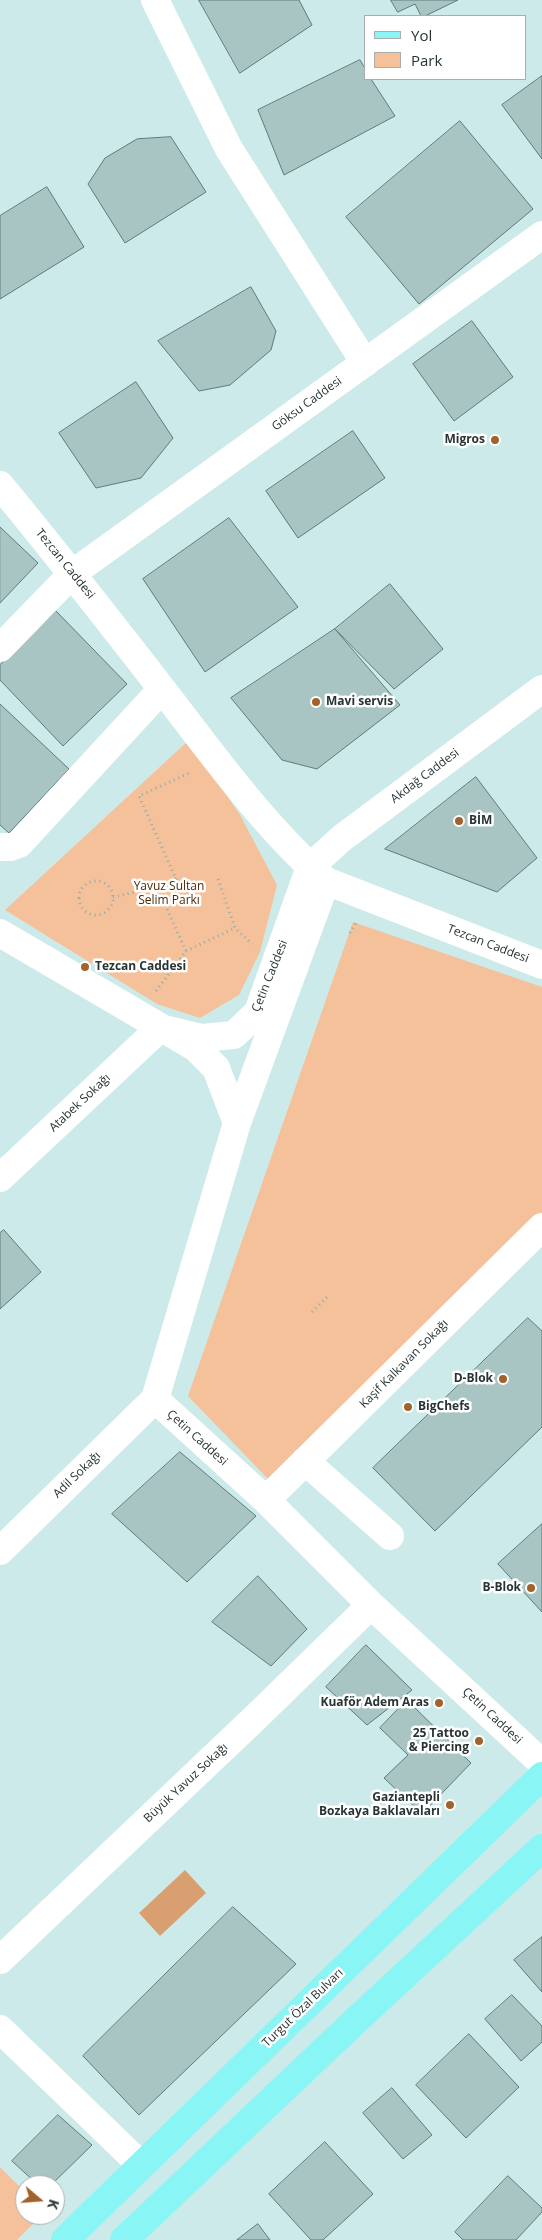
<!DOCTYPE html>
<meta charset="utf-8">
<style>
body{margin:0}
#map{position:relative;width:542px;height:2240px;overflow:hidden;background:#cceae9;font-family:"Open Sans",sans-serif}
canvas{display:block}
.legend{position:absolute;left:364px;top:15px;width:162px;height:65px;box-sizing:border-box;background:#fff;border:1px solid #a9adad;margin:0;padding:6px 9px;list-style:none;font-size:15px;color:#283333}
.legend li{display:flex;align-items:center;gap:10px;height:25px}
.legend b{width:25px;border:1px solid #a9adad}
.north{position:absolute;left:15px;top:2175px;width:50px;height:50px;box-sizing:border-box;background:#fff;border:1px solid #a9adad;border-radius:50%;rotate:108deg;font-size:14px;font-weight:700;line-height:20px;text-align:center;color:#283333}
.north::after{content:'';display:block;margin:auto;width:18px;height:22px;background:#a2622b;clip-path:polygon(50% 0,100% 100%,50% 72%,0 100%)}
</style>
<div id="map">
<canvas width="542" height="2240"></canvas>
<ul class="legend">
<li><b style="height:6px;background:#89f5f4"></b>Yol</li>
<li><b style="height:14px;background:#f5c19a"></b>Park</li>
</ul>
<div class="north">K</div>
</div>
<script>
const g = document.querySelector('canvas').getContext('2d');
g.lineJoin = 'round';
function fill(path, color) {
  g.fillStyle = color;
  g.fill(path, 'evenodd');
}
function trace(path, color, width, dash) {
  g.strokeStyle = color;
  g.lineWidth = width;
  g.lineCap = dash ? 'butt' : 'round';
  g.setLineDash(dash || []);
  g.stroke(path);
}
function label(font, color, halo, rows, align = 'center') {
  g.font = font + ' "Open Sans",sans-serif';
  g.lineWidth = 5;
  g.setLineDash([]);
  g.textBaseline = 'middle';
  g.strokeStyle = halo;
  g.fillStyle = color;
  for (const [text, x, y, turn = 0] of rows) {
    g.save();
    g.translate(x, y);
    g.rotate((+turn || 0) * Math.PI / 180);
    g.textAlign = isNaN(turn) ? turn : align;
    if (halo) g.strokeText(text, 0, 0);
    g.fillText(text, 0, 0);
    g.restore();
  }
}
fill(new Path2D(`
 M189,740L240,815L277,885L260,952L239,995L200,1018L157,1004L5,910Z
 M353,922L542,987V1219L271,1482L188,1396Z
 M0,2167L25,2192V2215H42L17,2240H0Z`), '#f5c19a');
fill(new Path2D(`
 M185,1870L206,1893L160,1936L139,1913Z`), '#da9f71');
const building = new Path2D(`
 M199,0H299L312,25L240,73Z
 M391,0H458L425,16H421L415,4L398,12Z
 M360,60L366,70V79H371L395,116L284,175L258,110Z
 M542,76V159L502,105Z
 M460,121L533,209L419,304L346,217Z
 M171,137L206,192L125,243L88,184L105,158L137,139Z
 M47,187L84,247L0,299V216Z
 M251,287L276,331L271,350L230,385L199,391L158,341Z
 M472,321L513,377L454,421L413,364Z
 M136,382L173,438L141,478L96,488L59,433Z
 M353,431L385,478L298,538L266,491Z
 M229,518L298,607L205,672L143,579Z
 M0,527L38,563L0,603Z
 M390,584L443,649L394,689L335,629Z
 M56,611L127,684L63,746L0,680V665Z
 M335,629L400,705L317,769L282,760L231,698Z
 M0,704L69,769L9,833L0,825Z
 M476,777L537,858L497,892L385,849Z
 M4,1230L41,1272L0,1309V1233Z
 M528,1318L542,1331V1427L435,1531L373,1468Z
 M180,1452L256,1516L187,1582L112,1514Z
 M542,1524V1612L498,1564Z
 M258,1576L307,1629L271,1666L212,1622Z
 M366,1645L412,1690L367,1725L326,1687Z
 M407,1700L471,1763L422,1814L384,1778L408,1755L380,1728Z
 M233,1907L296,1964L139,2115L83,2056Z
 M542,1937V1992L514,1960Z
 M512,1995L542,2026V2042L521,2061L485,2019Z
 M469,2034L519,2087L466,2138L416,2085Z
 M392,2088L432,2135L403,2159L363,2113Z
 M58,2115L92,2145L51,2185H38L12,2161Z
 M325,2142L373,2194L323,2240H311L269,2194Z
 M508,2176L542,2208V2212L516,2240H463L455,2232Z
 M258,2224L270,2240H237Z`);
fill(building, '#a8c5c4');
trace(building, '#5f7a79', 1);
trace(new Path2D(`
 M218,879L235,928L252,944
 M79 898a17 17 0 1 1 34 0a17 17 0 1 1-34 0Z
 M113,897L157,887
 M350,933L356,923
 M186,951L157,887L176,879L139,796L189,773
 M156,991L186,951L235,928
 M312,1312L327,1297`), '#94abab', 3, [1, 4]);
trace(new Path2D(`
 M155,0L229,149L365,363
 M0,485C58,555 113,626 169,698C218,762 266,828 326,881L542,965
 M0,648L73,573L542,235
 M0,847H11L19,844L162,689
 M0,933L196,1048L216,1068L237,1123
 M160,1028L202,1038L234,1035L258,1012L310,867L342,838L542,689
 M0,1178L160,1028
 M155,1399L266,1500L371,1605L542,1763
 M305,1461L390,1536
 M266,1500L542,1227
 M0,1551L155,1399L237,1123L326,881
 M0,1960L256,1717L371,1605
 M0,2029L141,2165`), '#fff', 28);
trace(new Path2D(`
 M65,2240L542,1776
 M124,2240L350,2026L542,1848`), '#89f5f4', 28);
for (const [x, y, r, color] of [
 [495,440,5,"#a2622b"],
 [316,702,5,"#a2622b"],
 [459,821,5,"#a2622b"],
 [85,967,5,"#a2622b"],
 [503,1379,5,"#a2622b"],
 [408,1407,5,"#a2622b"],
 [531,1588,5,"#a2622b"],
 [439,1703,5,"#a2622b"],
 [479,1741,5,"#a2622b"],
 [450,1805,5,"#a2622b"]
]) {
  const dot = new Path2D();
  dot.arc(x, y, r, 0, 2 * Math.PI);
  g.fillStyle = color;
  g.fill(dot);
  trace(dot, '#fff', 2);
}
label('12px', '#283333', '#fff', [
 ["Göksu Caddesi",307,404,-36],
 ["Tezcan Caddesi",65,564,51],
 ["Akdağ Caddesi",425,776,-37],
 ["Tezcan Caddesi",488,944,21],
 ["Çetin Caddesi",270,976,-68],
 ["Atabek Sokağı",80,1103,-43],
 ["Kaşif Kalkavan Sokağı",404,1364,-45],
 ["Çetin Caddesi",197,1438,42],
 ["Adil Sokağı",77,1475,-44],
 ["Çetin Caddesi",492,1716,43],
 ["Büyük Yavuz Sokağı",186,1783,-43],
 ["Turgut Özal Bulvarı",303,2008,-44]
]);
label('bold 12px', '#283333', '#fff', [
 ["Migros",485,440],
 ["Mavi servis",326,702,"left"],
 ["BİM",469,821,"left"],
 ["Tezcan Caddesi",95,967,"left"],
 ["D-Blok",493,1379],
 ["BigChefs",418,1407,"left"],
 ["B-Blok",521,1588],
 ["Kuaför Adem Aras",429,1703],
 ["25 Tattoo",469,1734],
 ["& Piercing",469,1748],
 ["Gaziantepli",440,1798],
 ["Bozkaya Baklavaları",440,1812]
], 'right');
label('12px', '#4f2903', '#fff', [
 ["Yavuz Sultan",169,887],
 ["Selim Parkı",169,901]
]);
</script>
